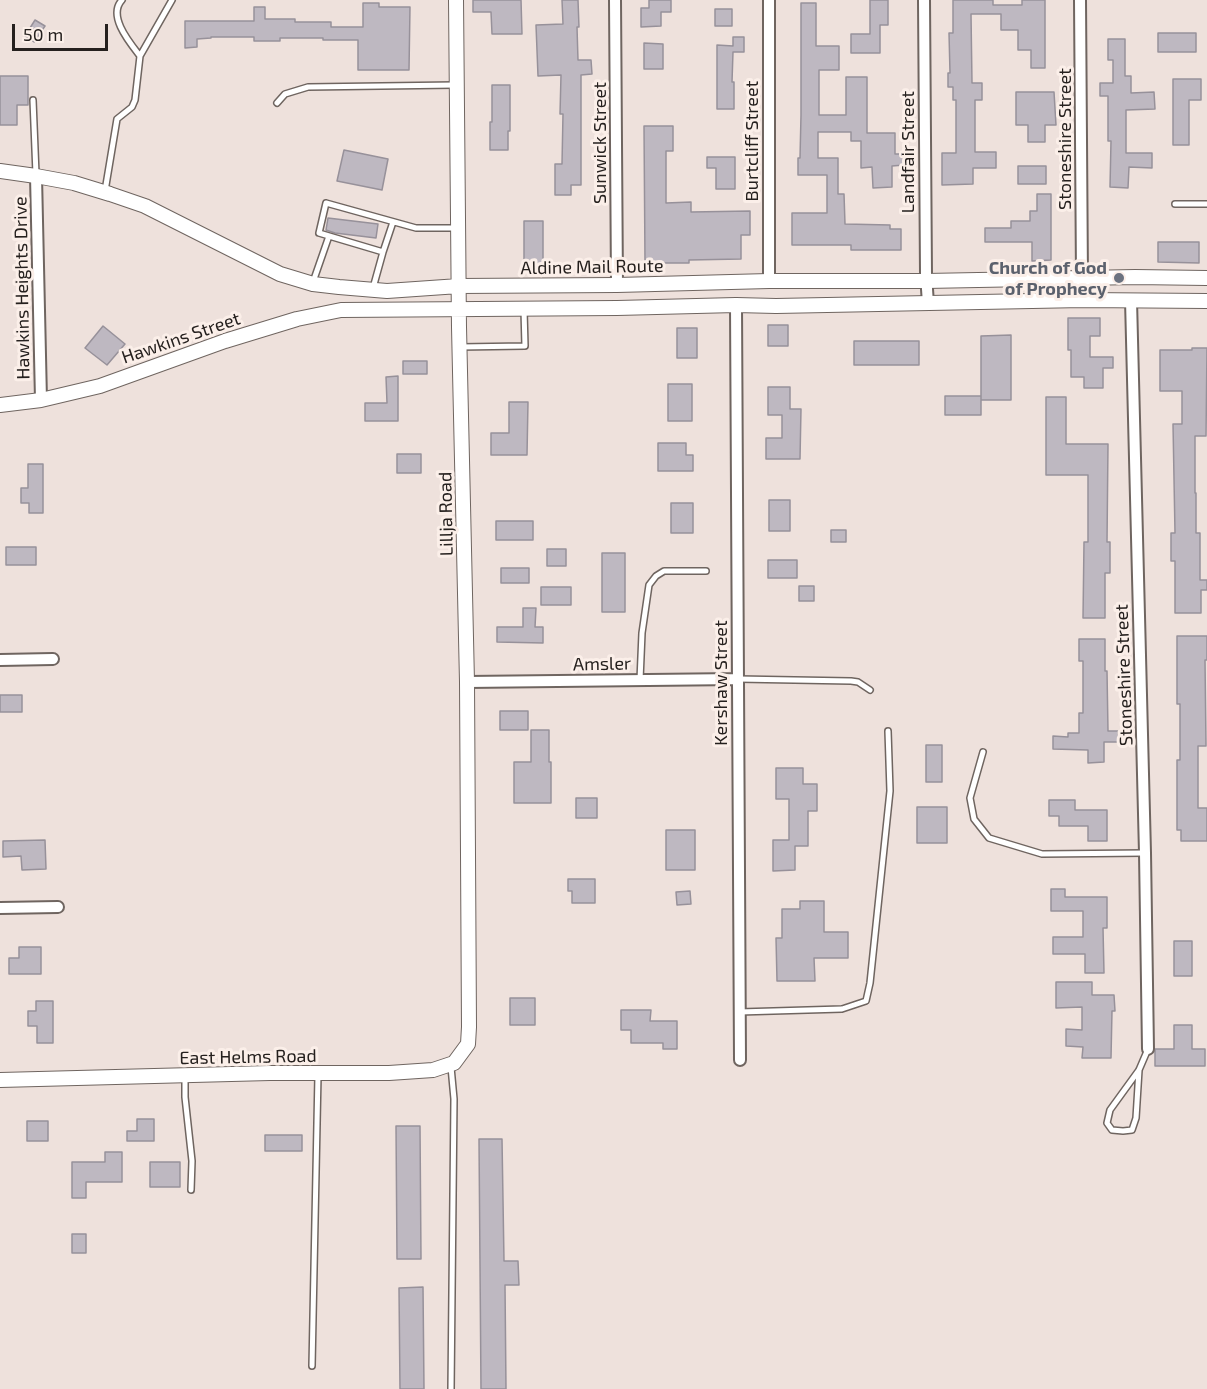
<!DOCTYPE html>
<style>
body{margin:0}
#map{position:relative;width:1207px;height:1389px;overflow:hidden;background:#eee1dc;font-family:"Exo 2",sans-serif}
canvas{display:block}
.scale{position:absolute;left:12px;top:24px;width:96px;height:27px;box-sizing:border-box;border:3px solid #25201e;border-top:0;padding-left:8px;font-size:18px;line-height:21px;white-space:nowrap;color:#25201e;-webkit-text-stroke:4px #fbefe9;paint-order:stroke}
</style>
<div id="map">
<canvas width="1207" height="1389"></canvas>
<div class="scale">50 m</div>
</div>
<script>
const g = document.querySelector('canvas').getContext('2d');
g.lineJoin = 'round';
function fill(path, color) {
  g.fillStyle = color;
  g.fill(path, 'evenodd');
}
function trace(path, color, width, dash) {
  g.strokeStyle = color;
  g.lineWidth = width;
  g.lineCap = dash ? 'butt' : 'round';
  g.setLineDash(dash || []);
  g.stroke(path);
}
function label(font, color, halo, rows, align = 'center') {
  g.font = font + ' "Exo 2",sans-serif';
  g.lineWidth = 6;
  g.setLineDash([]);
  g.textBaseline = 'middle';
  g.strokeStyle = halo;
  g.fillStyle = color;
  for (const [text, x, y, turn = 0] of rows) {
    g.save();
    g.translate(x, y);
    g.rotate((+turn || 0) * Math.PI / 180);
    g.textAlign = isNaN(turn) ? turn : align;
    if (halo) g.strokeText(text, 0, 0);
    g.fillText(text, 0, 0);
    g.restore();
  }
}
const building = new Path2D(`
 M473,0H521L522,34H492L491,12H473Z
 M562,0H578L579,27H577L578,60H591L592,74L581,75V185H571V195H555V164H562L563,114H560L561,75L538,76L536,25L563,24Z
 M649,0H671V12H661V26L641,27V8H649Z
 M870,0H888V25H880V53H851V34H870Z
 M953,0H993V5H1022V0H1045V68H1031V50H1018V30H1001V14H971L972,83H982V100H975V152H996V168H973V184L942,185V153H956V100H953V87H948V73H950L949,33H953Z
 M363,3H379V7H410L409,70H358V40H323V38H280V41H254V37H211V38L197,39V47L185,48V21H254V7H265V19H295V22H331V27H363Z
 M801,3H816V46H839V70H819V115H846V77H867V133H895V154H903L904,165L892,166V187L873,188L872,167L861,168V141H851V132H818V158H838V194H844L845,224L890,225V229H901V250H851V245H792V213H827V175H798V158H800L801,115Z
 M715,9H732V26H715Z
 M35,20L45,26L34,42L25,36Z
 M1158,33H1196V52H1158Z
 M733,37H744V52H733L732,82H734V109H717V45L733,46Z
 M1108,39H1125V76H1131V93L1154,92L1155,109L1126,110V153H1152V168L1129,167L1128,188L1110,187L1111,141H1108V96H1100V83H1113V60H1108Z
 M644,43L663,44V69H644Z
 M0,76H28V105H17V125H0Z
 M1173,79H1201V100H1189V145H1173Z
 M492,85H510V131H508V150H490V122H492Z
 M1016,92H1054L1056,125H1045V142H1028V125H1016Z
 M644,126H673V151H666V203L691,202V212L750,211V235H741V259L689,260V263H645Z
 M344,150L388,159L382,190L337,181Z
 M707,157H735V189H716V168H707Z
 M1018,166H1046V184H1018Z
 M1037,194H1051V260L1032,261V242H985V228H1011V221H1030V211H1037Z
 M328,218L378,224L376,238L335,233L326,230Z
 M524,221H543V265H524Z
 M1158,242H1199V263L1158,262Z
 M1068,318H1100V336H1090V357H1113V368H1103V388H1084V377H1071V350H1068Z
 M768,325H788V346H768Z
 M103,326L125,344L107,365L85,348Z
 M677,328H697V358H677Z
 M1011,335V400H981V336Z
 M854,341H919V365H854Z
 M1192,348H1207L1206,436H1195V493H1196V533H1200V580H1207V590H1201V613H1175V561H1171V533H1175L1173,424H1182V391H1160V350H1192Z
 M403,361H427V374H403Z
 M398,376V421H365V403H387L386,377Z
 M668,384H692V421H668Z
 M768,387H790V409H801L800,459H766V438H782V415H768Z
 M945,396H981V415H945Z
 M1046,397H1066V444H1108L1107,542H1110V573H1105V618H1083L1084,542H1088V475H1046Z
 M509,402H528L527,455H491V433H509Z
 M658,443H686V455H693V471H658Z
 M397,454H421V473H397Z
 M28,464H43V513H29V503H21V488H28Z
 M769,500H790V531H769Z
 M671,503H693V533H671Z
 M496,521H533V540H496Z
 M831,530H846V542H831Z
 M6,547H36V565H6Z
 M547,549H566V566H547Z
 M602,553H625V612H602Z
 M768,560H797V578H768Z
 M501,568H529V583H501Z
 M799,586H814V601H799Z
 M541,587H571V605H541Z
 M523,608H536L535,627H543V643L497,642V627H523Z
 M1177,636H1207V660H1205L1206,746H1198V808H1207V841H1181V830H1177V760H1180V704H1177Z
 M1079,639H1105V671H1107L1108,731H1118V742H1104V762L1088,763V750L1053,749V736L1068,737V733H1079V713H1083V661H1079Z
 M0,695H22V712H0Z
 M500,711H528V730H500Z
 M531,730H549V762H551V803H514V762H531Z
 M926,745H942V782H926Z
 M776,768H803V784H817V811H808V846H795V870L773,871V840H789V799H776Z
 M576,798H597V818H576Z
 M1049,800H1075V810H1107V841H1088V826H1059V816H1049Z
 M917,807H947V843H917Z
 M666,830H695V870H666Z
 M45,840L46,869L22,870L21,856L3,857V841Z
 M568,879H595V903H572V891H568Z
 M1051,889H1065V897H1107V928H1103L1104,973H1085V954H1053V937H1083V911H1051Z
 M690,891L691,904L677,905L676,892Z
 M800,901H824V932H848V958H814L815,981H777L776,938H782V909H800Z
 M1174,941H1192V976H1174Z
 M19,947H41V974H9V958H19Z
 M1056,982H1092V995H1114L1115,1011H1112L1111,1058H1082L1083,1047L1066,1046V1029L1082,1030V1007L1056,1008Z
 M510,998H535V1025H510Z
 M36,1001H53V1043H37V1026H28V1011H36Z
 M621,1010H651L650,1021H677V1049H663V1043H631V1030H621Z
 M1174,1025H1192V1049H1205V1066H1155V1049H1174Z
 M137,1119H154V1141H127V1131H137Z
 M27,1121H48V1141H27Z
 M396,1126H420L421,1259H397Z
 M265,1135H302V1151H265Z
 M479,1139H502L504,1261H518L519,1285H505L506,1389H481Z
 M105,1152H122V1182H86V1198H72V1162H105Z
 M150,1162H180V1187H150Z
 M72,1234H86V1253H72Z
 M423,1287L424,1389H400L399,1288Z`);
fill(building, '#beb8c1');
trace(building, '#97919a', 1.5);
const lane = new Path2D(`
 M140,56L172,0
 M33,100L36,174
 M277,103L285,94L308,87L455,85
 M105,191L117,119L132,107L135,100L140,56C130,43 107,16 122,0
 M1175,204H1207
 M393,222L383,252L319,233L326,203L416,228H456
 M313,282L329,236
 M373,288L383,252
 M460,347L525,346L524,310
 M738,679L851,681L858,682L870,690
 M640,680L642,633L649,585L656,576L664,571H706
 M983,752L970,798L974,819L989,838L1042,854L1145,853
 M739,1012L842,1009L866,1001L870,983L890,791L888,731
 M451,1067L454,1099L451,1389
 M1139,1070L1136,1118L1132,1130L1123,1131L1112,1130L1107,1123L1110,1110L1139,1070L1148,1049
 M185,1077V1097L192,1161L191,1190
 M312,1366L318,1075`);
const street = new Path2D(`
 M615,0L617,285
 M769,0V281
 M924,0L926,274L928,304
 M1080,0L1082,278
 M36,176L41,400
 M1131,300L1145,853L1148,1049
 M736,305L740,1060
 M0,660L53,659
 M467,682L738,679
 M0,908L58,907`);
const secondary = new Path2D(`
 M0,171L36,176L74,183L110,194L145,206L280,274L313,284L339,287L387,291L459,286L617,285L769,281H926L1135,277L1207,278
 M0,405L41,400L100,386L225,341L297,319L341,310L617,308L736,305L776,306L1083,300L1207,301
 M0,1080L270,1073H389L433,1070L454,1063L468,1044L469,1027L467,682L459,327L456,0`);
trace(lane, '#6f6560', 8);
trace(street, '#6f6560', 14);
trace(secondary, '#6f6560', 16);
trace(lane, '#fff', 5);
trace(street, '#fff', 10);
trace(secondary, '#fff', 14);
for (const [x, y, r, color] of [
 [1119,278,6,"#6b7280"]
]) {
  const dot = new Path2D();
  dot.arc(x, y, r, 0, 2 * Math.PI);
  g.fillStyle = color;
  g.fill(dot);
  trace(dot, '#fbefe9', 2);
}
label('18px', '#25201e', '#fbefe9', [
 ["Stoneshire Street",1065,139,-90],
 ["Burtcliff Street",752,141,-90],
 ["Sunwick Street",600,143,-90],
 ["Landfair Street",908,152,-90],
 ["Aldine Mail Route",592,267,-1],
 ["Hawkins Heights Drive",22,288,-91],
 ["Hawkins Street",181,338,-19],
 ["Lillja Road",446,514,-91],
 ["Amsler",602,664,-1],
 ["Stoneshire Street",1124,675,-92],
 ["Kershaw Street",721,683,-90],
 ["East Helms Road",248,1057,-1]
]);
label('bold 18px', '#5b616d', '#fbefe9', [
 ["Church of God",1107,268],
 ["of Prophecy",1107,289]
], 'right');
</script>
